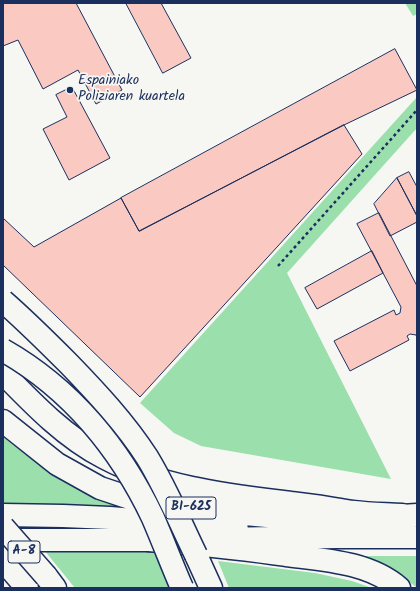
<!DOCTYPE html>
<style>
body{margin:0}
#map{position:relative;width:420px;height:591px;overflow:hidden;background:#f6f6f2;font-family:Kalam,sans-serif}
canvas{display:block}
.frame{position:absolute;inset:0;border:4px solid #1b2f5e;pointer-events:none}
</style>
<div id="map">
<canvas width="420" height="591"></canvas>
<div class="frame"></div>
</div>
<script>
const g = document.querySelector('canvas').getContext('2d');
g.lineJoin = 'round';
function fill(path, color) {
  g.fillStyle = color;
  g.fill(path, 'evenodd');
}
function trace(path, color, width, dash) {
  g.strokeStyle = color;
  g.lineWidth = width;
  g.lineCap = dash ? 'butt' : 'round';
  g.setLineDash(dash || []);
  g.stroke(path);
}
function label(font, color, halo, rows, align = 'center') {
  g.font = font + ' Kalam,sans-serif';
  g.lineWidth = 3.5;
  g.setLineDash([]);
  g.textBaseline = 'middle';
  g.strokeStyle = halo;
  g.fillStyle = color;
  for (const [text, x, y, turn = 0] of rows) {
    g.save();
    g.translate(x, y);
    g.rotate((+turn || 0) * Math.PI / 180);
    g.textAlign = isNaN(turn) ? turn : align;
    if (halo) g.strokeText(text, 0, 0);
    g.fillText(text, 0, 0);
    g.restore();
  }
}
fill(new Path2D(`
 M405,3H417V14L413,16Z
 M417,97V128L287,273L391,479L201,446L174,433L140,403Z
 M3,437L51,474L96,496L133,510L7,507L3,502Z
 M44,550L158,551L174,588H75Z
 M360,556H417V588C398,572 383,564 360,556Z
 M218,561L315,573L352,581L372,588H229Z`), '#9be0ac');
const building = new Path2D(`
 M3,3H76L122,90L96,104L78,70L43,89L18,40L3,46Z
 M126,3H161L191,58L163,73Z
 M395,49L417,90L344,125L139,231L121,198Z
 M72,87L110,158L69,180L43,129L67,117L56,95Z
 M344,125L362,154L140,397L3,265V218L34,247L121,198L139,231Z
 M409,172L417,187V216L397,178Z
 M397,178L417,216V222L390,236L374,204Z
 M379,213L417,286V337L416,335L410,334L407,336L409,340L350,371L334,341L394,310L396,315L400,313L401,307L357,224Z
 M372,251L383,273L317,309L305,288Z`);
fill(building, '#facac2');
trace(building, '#1b2f5e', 1);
const primary = new Path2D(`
 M3,421L57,464L100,488L130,498L213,511L288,518L355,519L417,515
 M3,515L63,516L110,518L237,529
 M216,539L337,537H417
 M3,540H168`);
const motorway = new Path2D(`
 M3,373C34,405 66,438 105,458C162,488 228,495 291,503C312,505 333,509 354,512C370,514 386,514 402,515
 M149,540C195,544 241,548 286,555C324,560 369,562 399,588
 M196,555L211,588
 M3,560L27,588
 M46,576L55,588`);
trace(primary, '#1b2f5e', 25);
trace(motorway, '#1b2f5e', 25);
trace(new Path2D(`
 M278,266L417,110`), '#1b2f5e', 2.5, [3, 3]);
trace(primary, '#f6f6f2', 22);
trace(motorway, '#f6f6f2', 22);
const motorwayBridge = new Path2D(`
 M3,301C26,321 48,343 69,364C97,393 125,423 147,457C166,488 180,522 196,555
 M3,350C70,388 120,448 153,518C163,541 172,565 182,588
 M3,527L46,576`);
trace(motorwayBridge, '#1b2f5e', 25, []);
trace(motorwayBridge, '#f6f6f2', 22);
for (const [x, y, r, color] of [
 [70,90,4,"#1b2f5e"]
]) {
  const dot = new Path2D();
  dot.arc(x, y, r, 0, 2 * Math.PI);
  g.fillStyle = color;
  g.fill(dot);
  trace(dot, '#f6f6f2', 1.5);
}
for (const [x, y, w] of [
 [191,508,50],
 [24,552,32]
]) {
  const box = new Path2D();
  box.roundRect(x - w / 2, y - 11, w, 22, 3);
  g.fillStyle = '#f6f6f2';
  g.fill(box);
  trace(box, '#1b2f5e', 1);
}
label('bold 13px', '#1b2f5e', null, [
 ["BI-625",191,508],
 ["A-8",24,552]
]);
label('14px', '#1b2f5e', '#f6f6f2', [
 ["Espainiako",78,82],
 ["Poliziaren kuartela",78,98]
], 'left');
</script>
